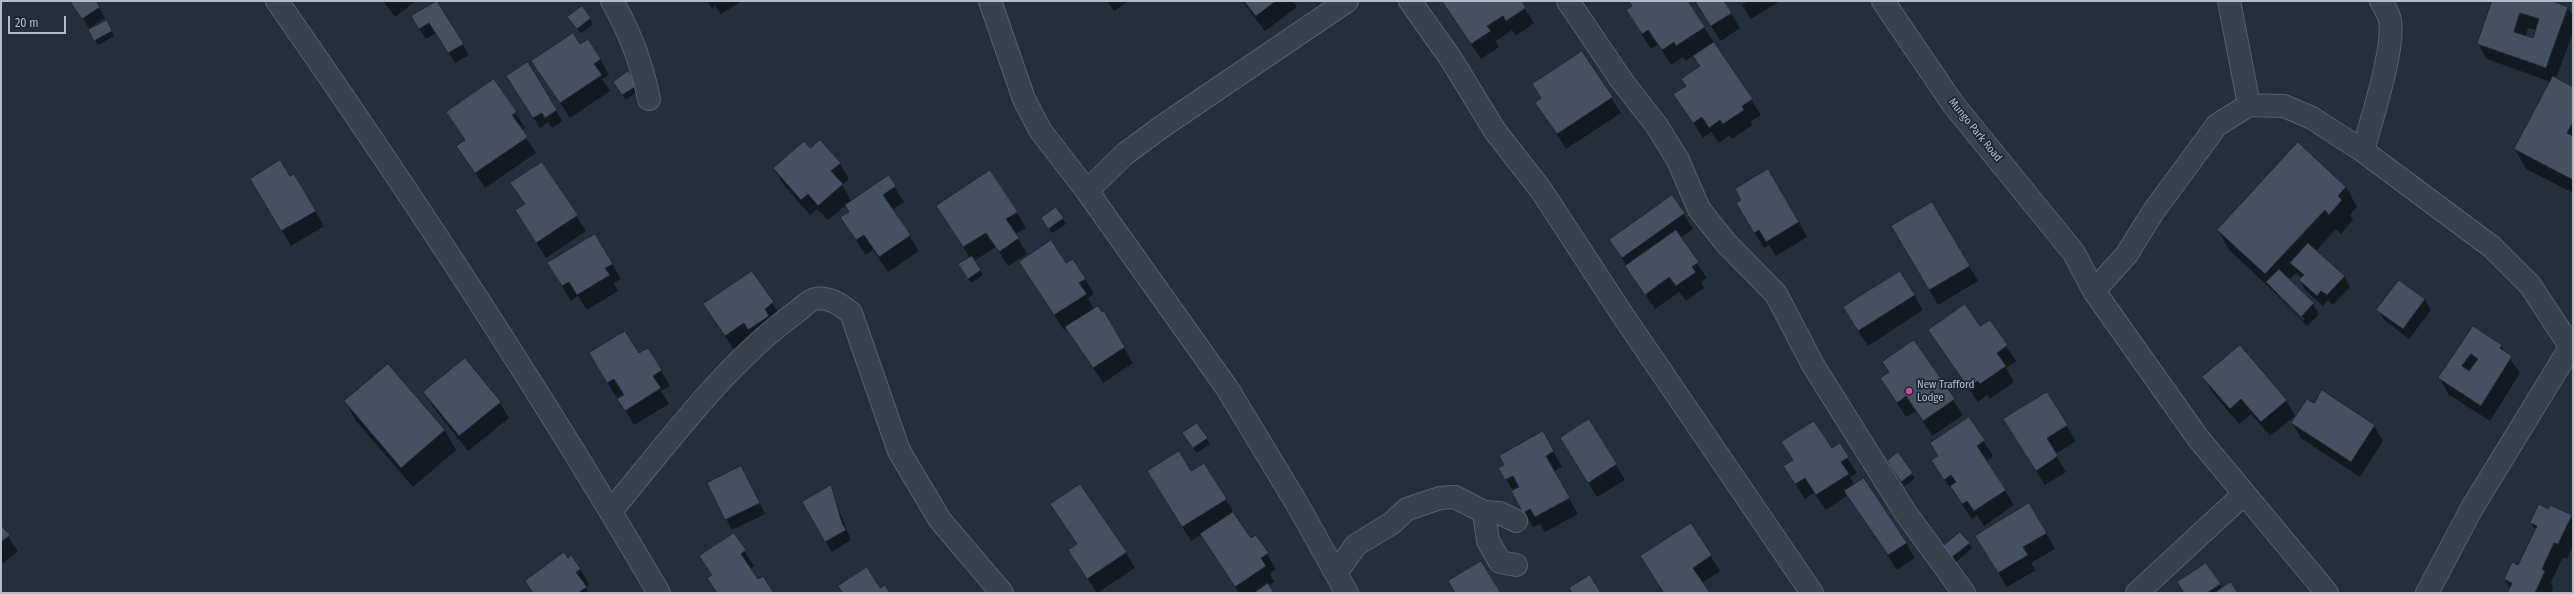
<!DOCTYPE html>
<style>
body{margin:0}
#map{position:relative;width:2574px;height:594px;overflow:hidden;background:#242f3e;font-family:"Fira Sans Condensed",sans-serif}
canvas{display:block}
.frame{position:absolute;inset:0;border:2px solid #b4bcc9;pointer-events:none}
.scale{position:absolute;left:8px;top:16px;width:58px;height:18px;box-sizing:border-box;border:2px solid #b4bcc9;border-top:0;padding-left:5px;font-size:12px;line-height:14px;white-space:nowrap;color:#b4bcc9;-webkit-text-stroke:3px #1d2633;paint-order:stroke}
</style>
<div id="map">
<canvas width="2574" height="594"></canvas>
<div class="frame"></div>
<div class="scale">20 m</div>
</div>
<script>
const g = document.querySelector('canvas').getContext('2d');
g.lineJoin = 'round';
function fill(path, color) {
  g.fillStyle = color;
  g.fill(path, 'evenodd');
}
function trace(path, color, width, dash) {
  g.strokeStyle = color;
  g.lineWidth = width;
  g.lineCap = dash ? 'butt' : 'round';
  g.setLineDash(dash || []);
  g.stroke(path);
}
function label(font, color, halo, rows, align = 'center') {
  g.font = font + ' "Fira Sans Condensed",sans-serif';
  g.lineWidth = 3.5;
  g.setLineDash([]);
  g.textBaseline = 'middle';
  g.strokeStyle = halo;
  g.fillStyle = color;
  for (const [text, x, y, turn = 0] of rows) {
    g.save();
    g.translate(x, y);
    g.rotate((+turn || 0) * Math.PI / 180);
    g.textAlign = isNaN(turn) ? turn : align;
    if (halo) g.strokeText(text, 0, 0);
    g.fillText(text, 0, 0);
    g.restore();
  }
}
fill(new Path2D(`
 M71,1H95L105,18L89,28Z
 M383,1H416L395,17Z
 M707,1H742L721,14L715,6L712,9Z
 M1107,1H1129L1114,11Z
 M1242,1H1293L1297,7L1265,31Z
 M1443,1H1520L1534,23L1516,36L1512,30L1496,41L1499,47L1481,59Z
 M1628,1H1687L1761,115L1750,122L1752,125L1732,139L1730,135L1719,143L1711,132L1703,138L1675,94L1687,87L1701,67L1694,55L1686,61L1683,57L1671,65L1658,44L1651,49L1627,11L1632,7Z
 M1694,1H1723L1740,28L1721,41Z
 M1748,1H1780L1751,19L1742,5Z
 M2493,1H2549L2567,7L2573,17V32L2556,79L2573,88V193L2526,169L2515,149L2551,82L2487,59L2478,44ZM2528,28L2537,30L2534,39L2526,36Z
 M436,2L469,55L455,63L436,33L426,39L418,27Z
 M590,19L593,24L581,33L571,22Z
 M106,21L114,36L98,45L89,30Z
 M1582,53L1621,113L1566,149L1537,103Z
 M600,59L609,75L602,79L610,91L570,118L533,61Z
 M628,73L640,90L626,100L617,87Z
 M507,77L556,110L562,121L552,128L548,122L540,128Z
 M447,112L516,113L525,128L521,130L536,153L485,188L458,146L465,141Z
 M810,150L840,164L849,179L842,185L852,202L888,177L904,202L892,210L919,251L888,272L873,250L866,255L851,233L842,218L850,212L846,205L828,220L817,209L810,215L783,184L774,169Z
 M542,163L586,231L546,258L516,210L525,205L512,183Z
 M294,175L324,226L291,246L260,194Z
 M2346,187L2357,207L2350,215L2353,220L2341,234L2336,229L2316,251L2344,276L2350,287L2333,305L2328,300L2323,306L2306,291L2300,281L2302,278L2296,273L2289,280L2313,304L2319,314L2307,326L2269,287L2229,250L2218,230ZM2277,292L2305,319L2303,321L2277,294Z
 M1737,203L1799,222L1807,237L1776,256L1769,245L1764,248Z
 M1932,203L1978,281L1938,305L1892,226Z
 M937,206L1017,213L1026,228L1015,234L1027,254L1008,266L996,247L974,261L983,275L971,283L963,270L970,258Z
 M1056,208L1066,224L1052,233L1045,223Z
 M1684,214L1693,229L1680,238L1707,278L1701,282L1704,288L1686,301L1679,292L1655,309L1610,240Z
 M1020,262L1066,264L1085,279L1094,294L1088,298L1094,309L1104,313L1133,363L1103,383L1067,328L1064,330Z
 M612,264L621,279L613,283L618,291L587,310L578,296L571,301L557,278Z
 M751,272L782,318L734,350L704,304Z
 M1914,295L1923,310L1868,346L1853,323Z
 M2425,299L2431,310L2409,339L2384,320L2378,310Z
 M1989,321L2016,361L2006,368L2014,382L1990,399L1987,395L1978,402L1929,330L1980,328Z
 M2473,327L2501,346L2520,373L2490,421L2448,394L2440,378Z
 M1914,341L1963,415L1932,436L1916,411L1906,417L1881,378L1890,373Z
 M648,349L670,386L661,391L669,404L634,425L619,399L625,395L624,393L617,398L599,369Z
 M465,360L500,403L509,418L468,451L433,407L424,392Z
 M388,365L445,431L456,450L413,487L356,421L345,401Z
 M2204,377L2286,400L2295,416L2270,436L2251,414L2239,424L2212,392Z
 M2322,392L2374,426L2383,441L2360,477L2301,438L2292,423L2314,405Z
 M2046,393L2076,441L2055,454L2066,472L2045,485L2013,435Z
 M1969,418L1993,456L1986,461L2014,505L1984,526L1977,515L1972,519L1932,461L1939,457Z
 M1589,420L1625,480L1597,497L1570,453Z
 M1197,424L1210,444L1197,453L1186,438Z
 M1543,433L1562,467L1554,471L1578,514L1545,532L1540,524L1533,527L1500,468Z
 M1782,442L1832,450L1839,445L1857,473L1850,477L1855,486L1906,543L1915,558L1897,570L1848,495L1826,510L1814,493L1805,499L1784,466L1793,461Z
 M1891,466L1912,474L1915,478L1905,486Z
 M1190,472L1226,500L1250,540L1256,536L1276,569L1270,574L1274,582L1268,586L1273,593H1239L1201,535L1191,541L1157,486Z
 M747,477L765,514L732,530L708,484Z
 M830,487L851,540L832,552L803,503Z
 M1052,505L1126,553L1135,568L1097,593L1069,550L1078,545Z
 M2549,510L2571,516L2573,519V546L2567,559L2563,557L2551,582L2553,587L2551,593H2509L2510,589L2505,579L2518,566L2536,531L2531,523Z
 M1691,525L1720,571L1702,583L1708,593H1664L1642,557Z
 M1,527L18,551L1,565Z
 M2046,533L2055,549L2031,563L2036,570L2007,587L1985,551Z
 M734,535L754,566L750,569L758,580L773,593H717L708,578L712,576L710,571Z
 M1969,543L1972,548L1955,563L1946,552Z
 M568,559L580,569L589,584L586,587L589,593H533L526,582Z
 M2220,584L2222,589L2237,593H2184Z`), '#0007');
const building = new Path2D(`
 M70,1H96L100,7L82,19Z
 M437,1L464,44L448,53L429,23L419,29L411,16Z
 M1244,1H1276L1256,16Z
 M1442,1H1522L1526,8L1506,21L1503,16L1487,26L1491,31L1471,44Z
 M1628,1H1688L1705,27L1676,46L1674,42L1662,50L1648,30L1642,34L1626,10L1632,6Z
 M1695,1H1724L1732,13L1711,26Z
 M2492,1H2552L2568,7L2546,68L2477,44ZM2520,13L2539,19L2533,38L2514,32Z
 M582,6L591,18L577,29L567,17Z
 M107,20L112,31L94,41L88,30Z
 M573,33L580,44L588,39L601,59L594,64L602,75L560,103L531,61Z
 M1714,42L1753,99L1742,106L1744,110L1723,124L1720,120L1709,128L1702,117L1693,123L1673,94L1686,86L1681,79L1700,66L1693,56Z
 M1582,51L1613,97L1557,134L1535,103L1541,98L1532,84Z
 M528,62L557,110L545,118L542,113L533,118L506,76Z
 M628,71L638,85L622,95L613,82Z
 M2553,76L2573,87V122L2567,133L2573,136V180L2514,149Z
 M494,79L517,112L512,115L528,137L475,173L456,146L465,140L446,112Z
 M820,140L841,163L831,171L843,184L818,206L808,194L801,200L773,168L804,141L810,148Z
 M2298,142L2346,187L2338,196L2342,200L2329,215L2325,210L2265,274L2217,230Z
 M280,160L290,176L294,174L316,211L281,231L250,179Z
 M542,162L578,215L536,243L515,210L525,204L510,183Z
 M1768,169L1799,222L1766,242L1759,230L1754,233L1736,203L1741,200L1735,189Z
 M990,170L1018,212L1006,219L1019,238L999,252L986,233L963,247L936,206Z
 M889,175L896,186L883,195L911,235L879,257L864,235L856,240L840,217L849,212L845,205Z
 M1672,195L1685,213L1622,258L1609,240Z
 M1932,202L1970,266L1929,290L1891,226Z
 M1056,207L1064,218L1048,229L1041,218Z
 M1676,230L1699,262L1692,267L1696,272L1676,286L1669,277L1645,295L1625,266Z
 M595,234L613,264L605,268L610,275L577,295L569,282L562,286L547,263Z
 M1051,240L1066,263L1073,259L1086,279L1079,283L1087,294L1054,315L1019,262Z
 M2308,243L2345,276L2327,295L2321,291L2317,296L2299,280L2304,275L2290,263Z
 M972,256L981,270L968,279L958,264Z
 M2279,269L2314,303L2301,317L2266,282Z
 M752,271L774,302L765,309L769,316L748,330L744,323L725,336L703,304Z
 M1900,271L1915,295L1858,331L1843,307Z
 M2399,280L2425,299L2403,329L2376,310Z
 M1965,304L1980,326L1990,320L2008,345L1997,353L2006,366L1980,384L1978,381L1968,387L1928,330Z
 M1098,306L1102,312L1104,311L1125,347L1093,368L1065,327Z
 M2473,326L2502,345L2500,348L2512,356L2481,406L2438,378ZM2471,354L2478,359L2469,371L2462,366Z
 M625,331L639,353L648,348L662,370L653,376L661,388L625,411L617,399L624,395L614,379L607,383L589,353Z
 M1914,340L1955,399L1923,421L1906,396L1897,403L1880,378L1889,372L1882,362Z
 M2240,345L2287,400L2261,422L2241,399L2230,409L2202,377Z
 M465,358L501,402L459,436L423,392Z
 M388,364L445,430L401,468L344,401Z
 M2322,390L2375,425L2351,462L2291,423L2307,399L2314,403Z
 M2047,392L2068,425L2047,438L2058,456L2036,471L2003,419Z
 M1969,417L1985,440L1977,446L2006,490L1974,511L1967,501L1962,504L1950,486L1956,482L1951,475L1944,480L1931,460L1938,456L1930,443Z
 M1589,419L1617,464L1588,483L1560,438Z
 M1814,421L1832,448L1840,443L1849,457L1841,462L1849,474L1816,495L1805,478L1795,484L1783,466L1793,460L1781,442Z
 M1197,423L1208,438L1193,448L1182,433Z
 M1543,431L1554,451L1546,456L1570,498L1535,517L1530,509L1523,513L1511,491L1519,487L1513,476L1505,480L1498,468L1504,465L1499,456Z
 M1179,451L1191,471L1204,463L1227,499L1182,527L1147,471Z
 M1898,452L1913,473L1901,482L1887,461Z
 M741,466L760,503L725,520L707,483Z
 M1864,478L1907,543L1888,555L1844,491Z
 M1080,484L1127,552L1087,579L1068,550L1077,544L1050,504Z
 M831,485L842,523L846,530L825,542L802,502Z
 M2029,503L2047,533L2023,547L2028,555L1998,573L1975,536Z
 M2539,504L2548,509L2550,505L2572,515L2558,544L2554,543L2542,569L2545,571L2535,593H2509L2508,592L2512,583L2504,579L2512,562L2518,565L2537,526L2530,523Z
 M1233,512L1251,538L1256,535L1269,553L1261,558L1266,566L1235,587L1200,534Z
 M1691,523L1712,555L1693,568L1710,593H1664L1640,556Z
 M1,525L10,535L1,542Z
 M1960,532L1970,543L1951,558L1942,547Z
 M734,533L746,550L741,554L758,579L763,576L774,593H717L707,578L712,575L699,556Z
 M564,552L568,558L571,555L581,569L576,572L587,587L578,593H533L525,581Z
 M1481,561L1501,593H1455L1448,581Z
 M2206,563L2221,584L2207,593H2184L2177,582Z
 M867,567L880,588L885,585L890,593H843L838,586Z
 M1590,575L1601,593H1572L1569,588Z
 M2231,582L2238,593H2214Z
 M1268,583L1274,593H1254Z`);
fill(building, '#455162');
trace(building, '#1f2835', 1);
const minor = new Path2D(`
 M277,1C411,193 540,390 659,593
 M612,1C630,32 642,64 649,99
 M990,1L1024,99L1040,130L1087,191L1227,388L1296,502L1347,593
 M1410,1L1451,59L1495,131L1541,190L1624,317L1812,593
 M1568,1L1622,81L1657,126L1678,160L1699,209L1726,243L1776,294L1813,365L1905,512L1964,593
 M1883,1L1953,104L2074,253L2094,291L2198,438L2327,593
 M2229,1L2249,105
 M2363,151C2371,121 2395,48 2390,21C2389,14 2384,7 2381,1
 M1087,191L1125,154L1160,128L1347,1
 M2094,291L2127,254L2153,212L2217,125L2249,105L2284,106L2312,118L2363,151L2492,247L2530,285L2570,346
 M611,511C667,444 725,364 795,313C801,309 809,300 815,299C829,296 841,305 851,313L899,451L940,520L1002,593
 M1484,512L1500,513L1516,521
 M1336,573L1356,545L1392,523L1407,509L1440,498L1455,497L1484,512L1488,541L1500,562L1516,565
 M2137,593L2244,494
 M2427,593L2472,508L2573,343`);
trace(minor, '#565f6c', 24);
trace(minor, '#38414e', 22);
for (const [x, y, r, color] of [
 [1909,391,4,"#d1479c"]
]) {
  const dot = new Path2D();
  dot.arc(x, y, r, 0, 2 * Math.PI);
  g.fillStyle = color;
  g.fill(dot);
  trace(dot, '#1d2633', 1.5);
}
label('11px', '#b4bcc9', '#1d2633', [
 ["Mungo Park Road",1975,130,51]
]);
label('11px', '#b4bcc9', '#1d2633', [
 ["New Trafford",1917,385],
 ["Lodge",1917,398]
], 'left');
</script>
